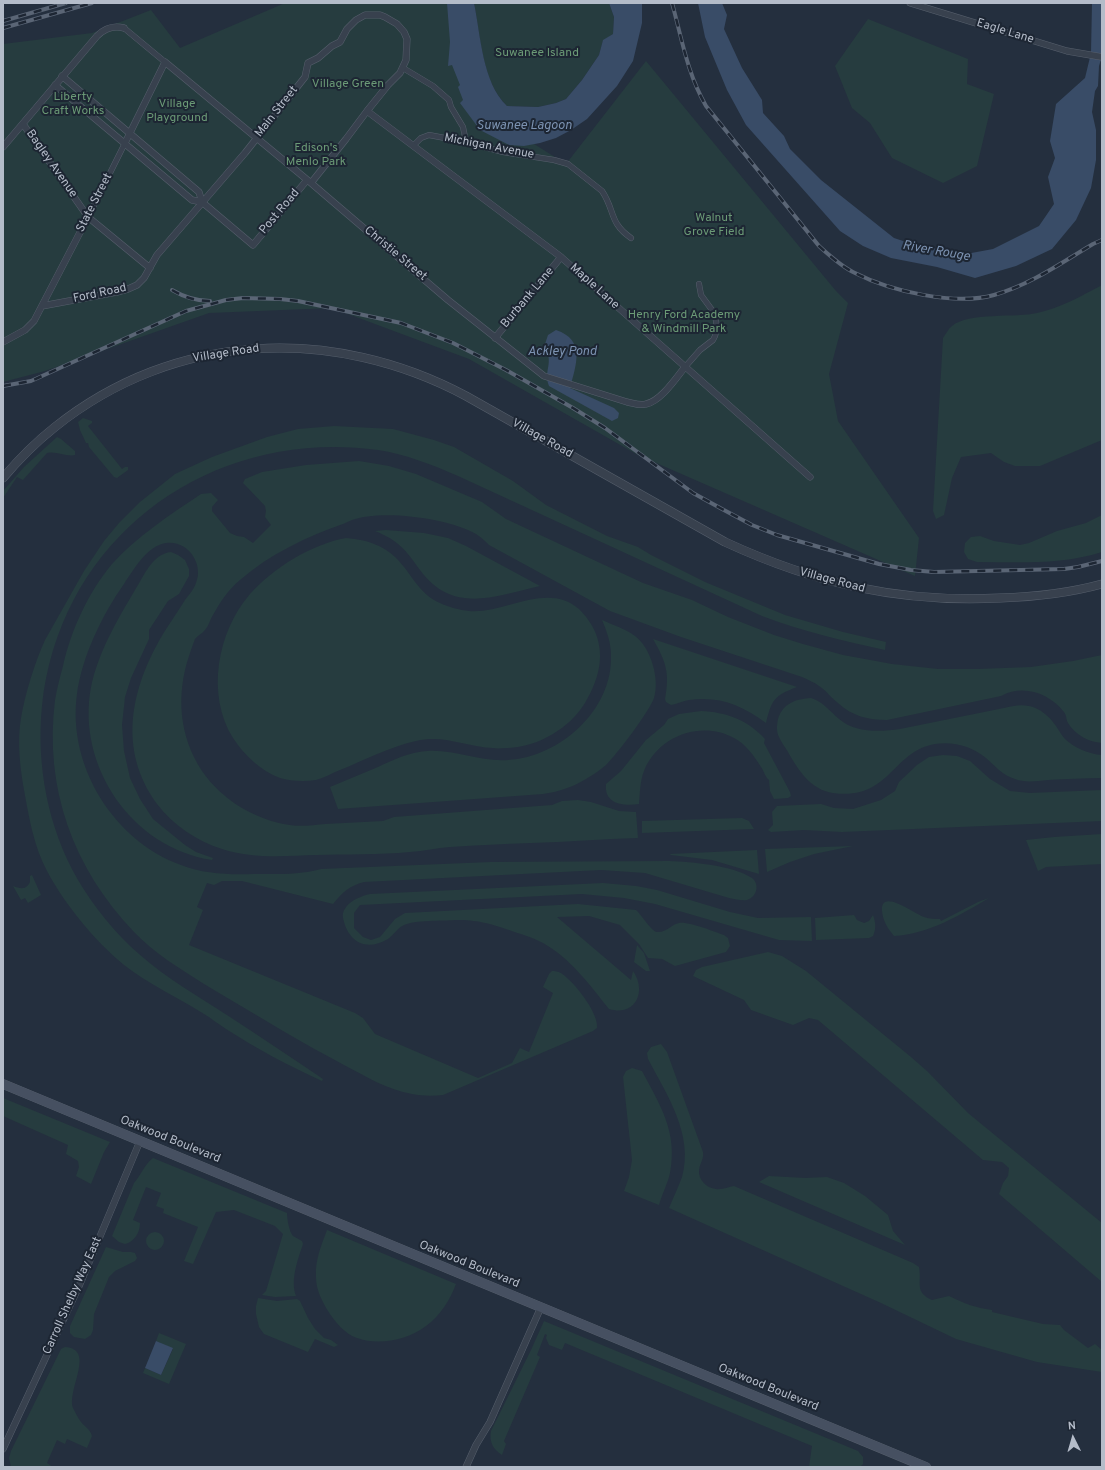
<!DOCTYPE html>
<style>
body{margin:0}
#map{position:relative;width:1105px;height:1470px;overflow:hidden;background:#242f3e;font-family:Overpass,sans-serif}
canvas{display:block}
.frame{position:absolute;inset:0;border:4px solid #b4bcc9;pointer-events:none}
.north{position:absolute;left:1053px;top:1418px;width:40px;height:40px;-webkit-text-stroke:3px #1d2633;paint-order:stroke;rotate:355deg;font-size:11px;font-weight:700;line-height:16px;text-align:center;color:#b4bcc9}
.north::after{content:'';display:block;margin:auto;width:14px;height:18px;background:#b4bcc9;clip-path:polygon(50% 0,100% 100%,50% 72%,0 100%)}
</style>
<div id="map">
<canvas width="1105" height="1470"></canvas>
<div class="frame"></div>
<div class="north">N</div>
</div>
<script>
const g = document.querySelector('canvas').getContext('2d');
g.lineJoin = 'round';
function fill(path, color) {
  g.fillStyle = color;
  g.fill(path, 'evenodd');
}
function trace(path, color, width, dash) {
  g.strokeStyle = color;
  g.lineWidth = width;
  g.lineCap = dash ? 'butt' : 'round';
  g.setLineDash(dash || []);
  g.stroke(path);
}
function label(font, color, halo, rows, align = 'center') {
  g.font = font + ' Overpass,sans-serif';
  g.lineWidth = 4;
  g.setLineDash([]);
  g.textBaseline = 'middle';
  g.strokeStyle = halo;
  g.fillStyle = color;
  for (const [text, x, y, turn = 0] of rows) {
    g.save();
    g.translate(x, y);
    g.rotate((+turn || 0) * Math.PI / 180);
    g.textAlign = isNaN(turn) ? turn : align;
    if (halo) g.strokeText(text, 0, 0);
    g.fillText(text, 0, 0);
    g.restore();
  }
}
fill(new Path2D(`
 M285,3H451L464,100L566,164L646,61L836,291L848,303L829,374L838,421L919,538L915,576L638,455L469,359L332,308L209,313L45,371L3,382V44L92,33L151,10L180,48Z
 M474,3H609L614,17L613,34L603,41L599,55L582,80L566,99L556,103L538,107L507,106C481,80 481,37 474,3Z
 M868,19L968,59L967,84L994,94L977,166L943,183L892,158L870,123L852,108L835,66Z
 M1102,285V440L1040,466H1015L1004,462L991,453L961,457L952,478L944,515L936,519L933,511L943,338C946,334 948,329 952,326C968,312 1017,318 1037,313C1061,308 1081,296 1102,285Z
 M83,418L92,421V423L88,426L122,469L125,467H128V470L117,478L114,477L89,447L88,443H86L80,430L78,422Z
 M334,426L393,429L434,440L454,447L513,481L546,505L607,536L638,547L651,555L705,582L785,615L843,632L886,642L885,650C843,641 802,631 762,616L458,476C433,465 405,454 378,450C211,427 60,536 42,706C36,765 48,828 78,880C94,907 115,933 139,954C166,978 199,997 230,1017C261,1037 292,1058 323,1079L322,1081C289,1066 257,1049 226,1029C218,1024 211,1018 204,1014C177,997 148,984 124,965C95,941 65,905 47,871C34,847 29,818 24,790C20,767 17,742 21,718C25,694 35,662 45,640L84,571L104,541L119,523L140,502L175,474L212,457L267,437L298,429Z
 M57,437L61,439L75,451V455C66,457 57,451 47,453L23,480L17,477L3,498V491L24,467Z
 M359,461L389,466L416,474L482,502L506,519L643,583L692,600L728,617L774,635L803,644L843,655L892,664L938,669H978L1031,667L1073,661L1102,655V743C1089,742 1075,735 1068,723C1066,720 1067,716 1064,712C1049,693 1023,684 1001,696L887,720C868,720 852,716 838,703C831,698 826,690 819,686C814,682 808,680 802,677L681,637L610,611L489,545C485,541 481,537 476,534C449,518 381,509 352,520C349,521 346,523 343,524C306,537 270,554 240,580C229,589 220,602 213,615C210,619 209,626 205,630C202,634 198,635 195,639C193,644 191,650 189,656C176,695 179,736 202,771C222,800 255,820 290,825C301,827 314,825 325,824C344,823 364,822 383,821L394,817L499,809L552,805L562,801L578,800L591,802L619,811L636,812L638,838C602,839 567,842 531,843C504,844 477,845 450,847C437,848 424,851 410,852C379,855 347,854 316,855C286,856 252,859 222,849C197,841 174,826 157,804C117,749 131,688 163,634C170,623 178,611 185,600C189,595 194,589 196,583C204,564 188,540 166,543C147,546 134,569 124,584C102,615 82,657 77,694C67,766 114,841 181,865C204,874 229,875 254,874C276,874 300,875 321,869L491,862L669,861C692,862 732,865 752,878C760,884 757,897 747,900C742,901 735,899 729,898L645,873L601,870L364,882C349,886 343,892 333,904L242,881H222L214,885L207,883L197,907L203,910L189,945L355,1013L363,1018L375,1034L478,1078L512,1063L520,1048L529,1052L553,993L543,987L549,974L552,971C558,971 562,973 566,977C577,986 599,1014 597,1028L593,1031L443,1095C433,1096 422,1096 412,1094C388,1090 365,1076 344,1065C324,1054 303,1043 283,1031C257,1015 230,1000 204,984C179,968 154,953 134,932C73,868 44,788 55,700C57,688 60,677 63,666C71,630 88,593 112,564C136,537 171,514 201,494L211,493L218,500L212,507V511L230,533L237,536L244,537L253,543L271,525L265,517L266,511L265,506L246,486L243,483L245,479L262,472L306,465Z
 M1102,515V552C1062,565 1019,562 977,562L968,559L964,552L965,543L971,537L980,536L994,541L1020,545L1029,543L1057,531L1086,523Z
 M386,530L424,533L448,538L466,546L540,586C495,596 453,615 420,570C405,549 399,541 375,531Z
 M346,538C370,540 389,547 404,567C415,581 422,595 440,603C448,607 460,610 469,611C505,614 547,581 579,609C586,616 592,624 596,634C605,658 598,681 585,703C570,728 538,747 508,748C503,748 498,749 493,748C467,747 443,734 416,741C389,747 365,760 340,770C332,773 324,778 316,780C304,782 290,781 280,778C261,771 244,755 233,738C206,695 217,632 250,594C273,568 312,544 346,538Z
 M171,552L178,555L185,560L189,569V576L179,594L168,601L149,630V639L131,678L125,697L122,725L124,751L130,778L140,799L153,819L185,845L196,852L213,858L212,860C132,848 76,766 91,687C98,653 117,620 135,590C144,576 152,554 171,552Z
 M602,620C613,625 626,629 635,636C651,648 660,679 654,698C649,712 617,754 606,765C600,770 593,775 586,779C573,787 558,792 543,794L338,809L330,787C346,780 362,774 378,767C393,760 409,752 427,751C454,749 480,762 508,760C560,757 613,710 611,655C611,643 607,632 602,620Z
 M653,639L797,687C774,696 772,699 766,723C741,705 720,696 689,700C683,701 677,704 671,705L666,702L665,699C670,673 666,662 653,639Z
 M811,698C822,701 830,711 839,719C855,733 880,732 900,729L1004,708C1012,706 1020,704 1029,706C1040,708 1050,717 1056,726C1059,730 1061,735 1065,739C1075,748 1088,754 1102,755V778C1084,778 1066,779 1048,780C1037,781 1025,783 1015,779C1002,775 995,766 986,758C972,746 953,741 935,744C892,751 890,801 833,793C811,790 798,770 788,752C785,747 781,742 779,737C776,731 777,725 778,719C783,703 796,699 811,698Z
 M701,711C726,712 748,720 765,739L764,743L790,792L791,796L788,798L774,799L770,791L769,780C765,777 764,771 761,767C754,756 746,744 734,738C701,720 658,736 644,771C640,781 640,793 639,804C624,806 604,805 606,784L621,771L646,740L664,725L668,719L679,714Z
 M943,755L957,756L970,761L990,779L1010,791L1030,793L1102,790V821L842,832L804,830L771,832L768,830L773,825L772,812L777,806L821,804L834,808L853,809L881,800L895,791L899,782L917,765L929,757Z
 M742,818L749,821L754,829L642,833V821Z
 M1102,834V864L1046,867L1038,871L1026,840L1054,837Z
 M853,846L814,854L790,862L767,872L765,849Z
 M757,850L759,874L712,860L671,855L670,854Z
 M32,875L41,895L28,903L25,898L21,900L13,886C21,889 26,890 30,882V876Z
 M603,883L636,886L657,890L730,912L758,918L811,917L812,941L779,940L655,904L624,898L582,894L360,905L354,913V928L363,937L371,940L380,937L395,919L405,913L578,904L636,910C641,914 651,931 657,932C666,933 672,924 679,923C688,921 715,932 724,935L728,938L730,946L726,952L675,966L662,959L648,958L639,944L620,925L589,916L557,917L631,980L633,971C647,991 636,1017 609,1009C590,985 570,958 543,943C532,937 520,934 509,930C488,923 478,920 455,920C443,921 414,920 404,925C397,928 394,935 388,939C366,952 348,942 343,918C341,904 360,896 370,894Z
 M989,898C960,915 929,934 894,936C888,929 883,921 882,911C880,887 915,914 924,917C930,919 935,919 940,919L941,921L978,902Z
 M854,915L857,920L864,923L869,921L873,915C876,923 876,929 873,936L869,938L816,940L815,918Z
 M637,945L644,953L650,971H646L634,962Z
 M768,952L782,956L806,971L911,1057L927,1071L968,1113L1102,1223V1282L999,1194L1003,1183L1008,1176L1009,1168L1002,1162L983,1160L818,1020L809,1018L793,1025L751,1010L744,1000L693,976L696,970L702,967Z
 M661,1044L667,1052L703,1152C704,1160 700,1162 699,1170C698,1179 706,1188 716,1189C722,1190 728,1187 734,1186L913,1263L919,1267C922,1283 914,1292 932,1300L949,1296C963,1303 976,1308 992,1310V1312L1043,1324L1060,1325L1064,1330L1088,1348L1095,1344L1102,1350V1372L1037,1362L956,1339L881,1303L669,1208C673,1198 678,1188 682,1177C694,1135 667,1095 648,1059L647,1053L651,1047Z
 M632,1068L642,1071C660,1105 678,1132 670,1173C668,1183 662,1194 659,1205L624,1191L629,1177L632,1160L623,1077L626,1071Z
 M3,1098L110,1142L104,1152L91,1184L76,1176L79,1167L78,1161L66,1154L68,1145L3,1116Z
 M153,1158L287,1213C287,1218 289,1232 293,1236C296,1238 299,1239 302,1241L303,1244C298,1259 290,1280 296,1296L275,1297L262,1295L266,1291L283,1234L275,1226L234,1210L216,1212L193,1264L184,1261L198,1227L163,1213L164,1209L156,1206L161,1193L146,1187L133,1220L140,1223C140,1233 134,1242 125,1244L119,1242L112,1236L134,1183C141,1175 144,1165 153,1158Z
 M769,1176L805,1178L827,1177L844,1183L865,1196L888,1215L893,1231L905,1245L759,1182Z
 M327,1230L456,1284C450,1300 440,1316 426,1326C408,1340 378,1346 357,1338C345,1334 335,1322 328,1311C322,1301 316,1290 316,1277C315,1260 321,1246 327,1230Z
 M146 1241a9 9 0 1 1 18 0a9 9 0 1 1-18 0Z
 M106,1247L123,1252H131L135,1253L137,1258L135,1261L115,1271L109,1277L94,1314L93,1330L91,1335L85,1339L74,1337L70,1333V1326Z
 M258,1298L277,1301L297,1299L300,1301L308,1318L315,1329L324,1338L331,1340L338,1345L334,1347L315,1339L308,1352L264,1334L259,1327L256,1314V1306Z
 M544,1321L858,1451L863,1457V1464L860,1467H809L812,1446L565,1343L562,1350L549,1345L546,1338L547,1335L545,1334L537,1355L540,1357L504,1441L506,1444L502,1455C493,1449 489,1442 491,1431L531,1350Z
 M159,1333L186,1344L169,1384L143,1373L145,1368L161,1375L173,1349L156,1341Z
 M65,1347C96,1349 67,1389 73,1408C75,1412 78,1418 81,1422C85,1427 90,1429 92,1436L87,1448L67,1439L65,1444L57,1440L47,1463L53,1467H11L9,1458L11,1451L61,1349Z`), '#263c3f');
fill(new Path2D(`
 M447,3H474C481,36 482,82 507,106L538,107L556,103L566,99L582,80L599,55L603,40L613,34L614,17L609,3H642V23L633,61L617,86L587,119L571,130L556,138L540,143L524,146L509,145L480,130L460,103L463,100L458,87L460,85L452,65L448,66L450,42Z
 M698,3H722L727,15L724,29L742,68L762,100L763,113L784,136L790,149L821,180L894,238L912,244L966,254L993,249L1039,226L1054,204L1048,177L1055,158L1050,141L1056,104L1085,78L1091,53L1092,3H1102V56L1099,66L1098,86L1095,91L1092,112L1096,130V160L1091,188L1076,220L1052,249L1016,266L975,278L937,267L891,258L863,246L840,231L746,125L727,90L705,37Z
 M556,330C586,340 576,365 570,388L614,408L619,413L618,418L612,421L549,386C543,370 555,362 544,347L548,335Z
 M156,1341L173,1348L161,1375L145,1368Z`), '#394c67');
const pedestrian = new Path2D(`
 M124,28L165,62
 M403,68L433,86L449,100L451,107L463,127L466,142
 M413,146L421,138L429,135L466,142L503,152L554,160L568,164L602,191C615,210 609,223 631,238
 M88,217L125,143
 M685,367L700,350L713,340L715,336L717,328L715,314L701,295L699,284`);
const minor = new Path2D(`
 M910,3L1067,51L1102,57
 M62,76L199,192L202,202
 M55,85L192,200L202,202L253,245L307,180
 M367,111L561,257L810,477
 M23,124L88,217L150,268
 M125,143L165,62L311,183L448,300L544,376L627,402C633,403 640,406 646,404C661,401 676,378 685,367
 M3,147L97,36C105,28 113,25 124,28
 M42,306L117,292L128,289L137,285L144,278L157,255L245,153L305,77L308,63L318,58L332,46L340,42L347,29L356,20L365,15H380L385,17L397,24L404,32L407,39L406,60L400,73L388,85L367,111L346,139L311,183
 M495,338L561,257
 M3,342L25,330L34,321L88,217
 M3,1449L80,1284L140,1141
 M466,1467L476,1445L490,1422L541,1307`);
const tertiary = new Path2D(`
 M3,478C19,459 36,442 55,427C175,331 333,325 466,396L725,542C816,584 900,603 1000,598C1034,597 1069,593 1102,584`);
const secondary = new Path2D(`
 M3,1084L926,1467`);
trace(pedestrian, '#565f6c', 6);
trace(minor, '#565f6c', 7);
trace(tertiary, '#565f6c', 9);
trace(secondary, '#565f6c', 10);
trace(pedestrian, '#38414e', 5);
trace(minor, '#38414e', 6);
trace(tertiary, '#38414e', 8);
trace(secondary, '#465061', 9);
const rail = new Path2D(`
 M672,3C682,39 687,73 706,106L819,246C830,256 842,267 855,273C890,291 955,306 994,295C1030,285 1061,263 1093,244L1102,240
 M3,21L66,3
 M3,28L92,3
 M172,290C184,297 195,301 210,301
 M3,386L31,381L186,311L226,300L243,298L280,299L298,301L401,323L453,343L506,370L573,408L605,428L693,493L722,509L752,525L777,535L879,564L911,570L934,572L1064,569L1078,567L1102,561`);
trace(rail, '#5a6575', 4);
trace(rail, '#1d2633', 2.5, [8]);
label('12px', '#b4bcc9', '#1d2633', [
 ["Eagle Lane",1005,32,17],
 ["Main Street",277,112,-52],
 ["Michigan Avenue",489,147,11],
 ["Bagley Avenue",51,164,55],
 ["State Street",95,203,-63],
 ["Post Road",280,212,-50],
 ["Christie Street",395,254,40],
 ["Maple Lane",594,287,42],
 ["Ford Road",100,294,-12],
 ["Burbank Lane",528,298,-50],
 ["Village Road",226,354,-9],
 ["Village Road",542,439,29],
 ["Village Road",832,581,15],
 ["Oakwood Boulevard",170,1140,22],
 ["Oakwood Boulevard",469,1265,22],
 ["Carroll Shelby Way East",73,1296,-66],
 ["Oakwood Boulevard",768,1388,22]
]);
label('12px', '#6b9a76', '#1d2633', [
 ["Suwanee Island",537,54],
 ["Village Green",348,85],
 ["Liberty",73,98],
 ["Craft Works",73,112],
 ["Village",177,105],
 ["Playground",177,119],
 ["Edison's",316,149],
 ["Menlo Park",316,163],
 ["Walnut",714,219],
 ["Grove Field",714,233],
 ["Henry Ford Academy",684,316],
 ["& Windmill Park",684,330]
]);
label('italic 13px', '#7c92b1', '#1d2633', [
 ["Suwanee Lagoon",524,126],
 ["River Rouge",936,252,10],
 ["Ackley Pond",562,352]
]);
</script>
